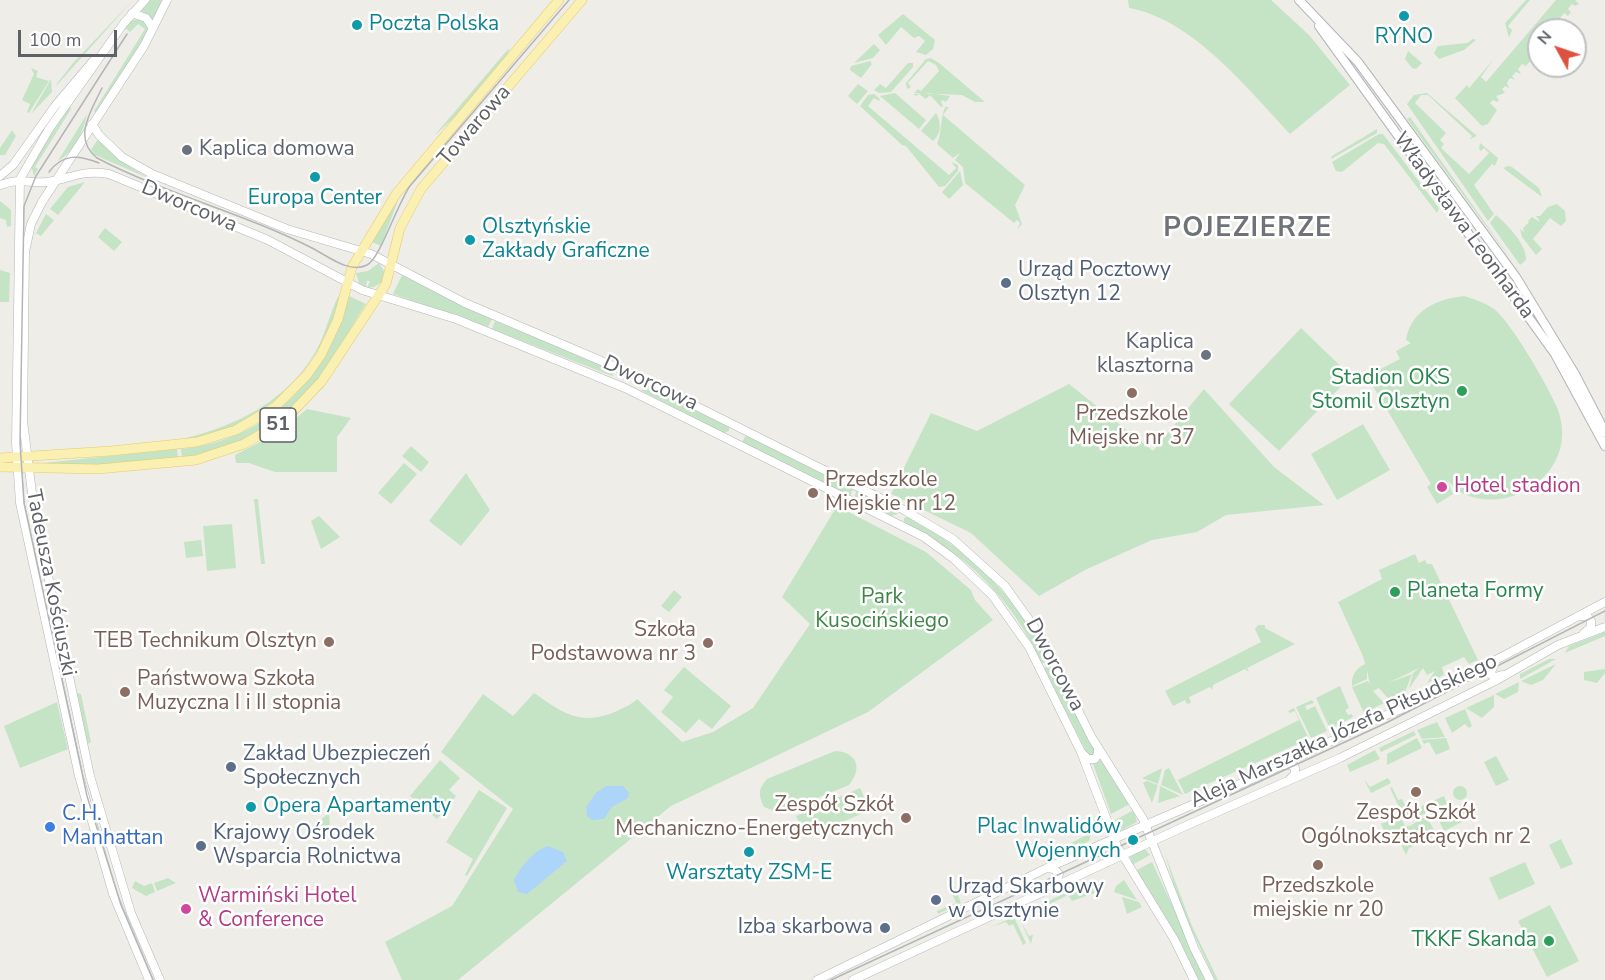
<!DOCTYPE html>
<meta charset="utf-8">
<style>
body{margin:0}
#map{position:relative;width:1605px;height:980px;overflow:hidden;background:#efede7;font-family:"Nunito Sans",sans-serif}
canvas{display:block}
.north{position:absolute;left:1527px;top:18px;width:60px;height:60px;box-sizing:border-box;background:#fff;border:2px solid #bfc0c2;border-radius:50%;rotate:310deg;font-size:16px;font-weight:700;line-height:24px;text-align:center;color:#5e6166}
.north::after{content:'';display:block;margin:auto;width:21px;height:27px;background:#dc523f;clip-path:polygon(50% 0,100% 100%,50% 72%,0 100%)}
.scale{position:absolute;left:18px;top:30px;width:99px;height:27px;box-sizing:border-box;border:3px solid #5e6166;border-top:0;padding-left:8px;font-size:18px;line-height:21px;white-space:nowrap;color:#5e6166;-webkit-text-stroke:4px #fff;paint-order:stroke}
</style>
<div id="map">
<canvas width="1605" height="980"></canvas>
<div class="north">N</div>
<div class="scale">100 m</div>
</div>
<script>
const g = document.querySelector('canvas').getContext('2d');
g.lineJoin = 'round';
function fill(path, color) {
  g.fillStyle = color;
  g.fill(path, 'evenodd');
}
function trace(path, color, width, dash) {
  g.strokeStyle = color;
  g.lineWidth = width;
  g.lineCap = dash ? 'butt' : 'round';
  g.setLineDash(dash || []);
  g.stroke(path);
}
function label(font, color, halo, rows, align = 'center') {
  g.font = font + ' "Nunito Sans",sans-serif';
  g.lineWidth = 5;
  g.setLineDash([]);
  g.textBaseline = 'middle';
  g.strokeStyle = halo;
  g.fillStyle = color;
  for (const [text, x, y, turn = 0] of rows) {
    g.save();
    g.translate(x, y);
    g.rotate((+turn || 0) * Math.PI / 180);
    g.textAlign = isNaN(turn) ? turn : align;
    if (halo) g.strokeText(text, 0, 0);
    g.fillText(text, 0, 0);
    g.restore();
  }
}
fill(new Path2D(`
 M133,0L57,85H56L73,63Z
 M150,0H162L154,22L140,10Z
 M1128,0H1271L1309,35L1350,85L1290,134C1248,89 1192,19 1129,8Z
 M1526,0H1530L1508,26L1512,30L1509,38L1505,23Z
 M1556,0H1575L1579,4L1575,6L1572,4L1568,9L1571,12L1568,16L1564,13L1560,18L1563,23L1557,21L1555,25L1557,30H1539V51L1526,66L1522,64L1518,69L1521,74L1516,72L1512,76L1515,80L1510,78L1507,83L1509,88L1505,86L1502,89L1505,93L1496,96L1499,100L1497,102L1493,100L1490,103L1497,110L1488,124L1482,126L1455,98L1467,85L1469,88L1493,60L1481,77L1486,82Z
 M903,14L935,40L933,49L926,55L916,52L925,41L919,36L914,38L901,27L886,45L878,35Z
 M138,19L144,21L149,31L96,113L94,111L145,29L138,24L130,32L125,28L130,21Z
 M1473,39L1476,40L1464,50L1439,59L1434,53L1438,46L1467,43Z
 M874,44L880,50L873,58L854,63Z
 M509,48L508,53L458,114L434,136Z
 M1408,51L1422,63L1416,69L1412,68L1405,59Z
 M931,58L939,63L985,102H975L962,95L914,93L918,89L921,91L939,71L936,65L928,61L908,83L911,87L907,89L906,83L926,59Z
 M870,61L872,64L861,78L850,70L851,66Z
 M908,63H913V67L891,92L879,93L874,90L880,84L886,88Z
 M31,68L38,71L36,77L49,81L29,113L27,112L30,104L22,100L34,74Z
 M51,79L52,92L31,114Z
 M858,84L868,91L857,104L848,96Z
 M895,93L926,120L919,129L880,96Z
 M929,93L950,96L946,102L942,100L941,102L943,106L941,107L930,95L926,99L919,94L916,96L913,94Z
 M1427,93L1477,136L1470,139L1472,136L1428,95H1421L1415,103L1446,133L1440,140L1444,144L1441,148L1469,174L1489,153L1484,148L1481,151L1479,149L1480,143L1498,158L1495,166L1492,164L1474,185L1494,214L1488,221L1407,104L1414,95Z
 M874,94L880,99L879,101L874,98L868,106L949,175L956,168L951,162L958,165V171L945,186L939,187L906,146L902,145L860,106L868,95Z
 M70,106L71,109L35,167L38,169L34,176L31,165Z
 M945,107H949L943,115L1025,185L1015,205L1022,224L1017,230L1020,223L1017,220L1014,223L965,183L963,167L955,160L960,153L953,158L937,144C942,133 940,119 945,107Z
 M936,113C942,123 941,134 933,141L921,131Z
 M87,114C83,133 75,151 58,161Z
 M1410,117L1515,265L1407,119Z
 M1377,129V133L1331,159L1332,156Z
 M12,130L16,136L5,155H0V148Z
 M1379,134H1383L1439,208L1437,213L1384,144L1378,143L1342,172L1336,171L1332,162Z
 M98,139L122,162L148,178L95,155L91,150Z
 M1508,166L1512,167L1539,188L1542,197L1503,168Z
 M960,171L963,185L949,199L942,192Z
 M85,182L58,215L50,209L68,187Z
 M400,195L381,246L372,242Z
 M0,201L11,210V226L7,227L6,220L0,218Z
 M1557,204L1565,211L1566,221L1561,226L1550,218L1533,239L1542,249L1536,255L1522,237L1520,229L1524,232L1523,228L1529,222L1531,224L1528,221L1532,217L1540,222L1536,216H1540L1548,207Z
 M46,214L54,220L41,236L36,233Z
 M1496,215C1507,224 1527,245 1526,260L1520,265L1490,223Z
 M105,228L122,242L114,251L98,237Z
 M379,263L384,271L382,282L374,287L367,288L370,281H367L366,287L359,283L356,273L368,271Z
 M0,270L10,273L9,302H0Z
 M402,275L492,319L488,327L393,294Z
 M341,293C323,367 261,435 181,439C239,426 293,398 320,343C326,331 334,300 341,293Z
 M349,296L366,304C350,327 339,353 322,375C288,421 238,450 182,458L181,449C269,440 326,378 349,296Z
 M1464,296C1475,299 1485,303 1494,309C1511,322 1546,383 1556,405C1561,416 1564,432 1561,445C1552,487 1503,511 1464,494C1457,491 1452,484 1447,480L1453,494L1437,504L1427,487L1431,484L1367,376L1400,359L1396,351L1411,343L1406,340C1411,310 1437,299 1464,296Z
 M495,321L615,370L612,376L492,329Z
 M1301,328L1351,376L1279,451L1229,404Z
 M1069,384L1153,451L1204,389L1274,467L1324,505L1226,515L1197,532L1152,540L1085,570L1039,596L971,533L891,494L931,413L977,431Z
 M644,387L729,426V431L724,433L642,391Z
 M307,409L351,418L337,437V472H275L249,463H236L235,455L279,432Z
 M1363,424L1390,470L1337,500L1311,454Z
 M746,435L853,489L850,496L742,442Z
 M411,446L429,462L421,472L402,456Z
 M177,449L178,458L86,466L43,465V463Z
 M404,463L417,474L391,504L378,493Z
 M466,473L490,510L461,546L429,521Z
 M857,491L893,509L898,514L891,516L854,497Z
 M254,499H258L265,564H261Z
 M837,506L926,552L971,590L975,600L993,620L868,712L671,806L458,980H402L385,942L452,906L513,809L441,752L483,694L513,716L534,693C563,713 581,727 617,711C625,707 631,705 637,699L682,742L713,732L753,708L810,624L782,597Z
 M319,516L340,537L321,549L311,521Z
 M908,516C970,551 1017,597 1049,660L1042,664C1022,620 991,580 952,552C937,541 919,533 904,522V518Z
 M232,524L236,568L207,571L203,526Z
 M201,540L203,556L186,558L184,542Z
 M1415,554L1419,563L1425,560L1427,564H1432L1478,660L1469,664L1464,657L1442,667L1444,675L1427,683L1435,671L1427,675L1423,668L1409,689L1413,673L1419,668L1388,683L1412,674L1404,695L1390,701L1379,688L1373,691L1384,703L1364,713L1352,687L1368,681L1370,685L1367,670V679L1352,686C1351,676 1356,668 1365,664L1363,656L1338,602L1382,579L1379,570Z
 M674,590L682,597L669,612L661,606Z
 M1258,625H1265V628L1295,644L1247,668L1249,672L1245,669L1213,685L1212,690L1210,687L1189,697L1191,703L1187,704L1185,700L1173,706L1165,691L1261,642L1255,629Z
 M1605,632V636L1565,653L1569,646Z
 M1549,659H1556L1520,679V674Z
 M1556,664L1543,680L1531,685L1521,681Z
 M1051,665L1095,751L1092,757L1086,751L1044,668Z
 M684,667L731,706L712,729L699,719L686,733L661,712L673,697L664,690Z
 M1605,669V673L1597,683L1584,680V672Z
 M1519,682L1518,692L1504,699L1495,694Z
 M1340,686L1349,708L1345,710L1348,715L1352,714L1353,717L1330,729L1316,698Z
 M77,693L81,694L91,742L88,744Z
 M1494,695V707L1482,718L1466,708Z
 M1312,700L1314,703L1305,706L1307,710L1315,706L1327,731L1311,738L1296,707Z
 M57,702L68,749L20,768L4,726Z
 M1294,708L1309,739L1185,794L1178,780L1299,720L1295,711L1290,713L1288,711Z
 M1465,709L1472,726L1469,728L1465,724L1452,733L1445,718Z
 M1437,722L1445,737L1422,739L1417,730Z
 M1414,731L1416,735L1381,752L1379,748Z
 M1417,738L1422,748L1387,765V754Z
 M1446,738L1450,749L1436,755L1429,742L1424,744L1422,740Z
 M1304,748L1307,749C1287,759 1262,775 1240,776Z
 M1375,750L1380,759L1350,772L1347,765Z
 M835,751C857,752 863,768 849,785L781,813L764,807C758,795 758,789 767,779Z
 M1496,756L1509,780L1496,786L1484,762Z
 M440,760L460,778L449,790L456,796L437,819L410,796Z
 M1101,760L1130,804L1111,814L1093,764Z
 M1162,768L1158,784L1142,778Z
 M1169,768L1183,795L1161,785L1165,770Z
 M1388,778L1391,783L1371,793L1364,779L1370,787Z
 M1147,781L1158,785L1152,803L1143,783Z
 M1160,786L1180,796L1158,803Z
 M1453 793a7 7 0 1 1 14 0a7 7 0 1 1-14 0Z
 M1392,787L1398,800L1402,799L1408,812L1444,796L1447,804L1406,822L1390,788Z
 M860,788L870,810L806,838L796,816Z
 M479,790L507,808L467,876L465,875L473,859L446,842Z
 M1462,806L1468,819L1444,831L1438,818Z
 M1134,810L1137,822L1120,831L1113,821Z
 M329,813L331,838L318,822Z
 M1400,816L1405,826H1410L1426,816L1437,835L1409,848L1406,855L1398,838L1389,841L1381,824Z
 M1092,832L1089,841L1049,861L1047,856Z
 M1561,839L1573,864L1561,869L1549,845Z
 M1145,849L1150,855L1132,865L1130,855Z
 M1165,854L1192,926L1218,980H1215L1180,905Z
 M1152,862L1207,980H1198L1181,943L1135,871Z
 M1525,862L1535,884L1499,900L1489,878Z
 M168,878L176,883L157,891L154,883Z
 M1124,880L1137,900L1114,892L1116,886Z
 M135,881L144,886L152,883L155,892L146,896L132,888Z
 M1085,884L1100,891L1072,901L1068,895L1026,916L1027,920L1022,923L1029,936L1033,935L1031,944L1018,915Z
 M954,886L961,903L938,914L937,911L956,903L950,887Z
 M1122,897L1139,902L1142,907L1127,914Z
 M1550,905L1579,961L1547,977L1518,921Z
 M1014,917L1026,943L1023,945L1013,924L1009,926L1006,922L991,927Z
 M935,937L936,939L842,980Z`), '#c5e4c6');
fill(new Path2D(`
 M606,786H623L629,793L628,798L612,807L604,819L592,820L587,816L586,807L596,793Z
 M548,846L563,852L567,861L527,894L518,892L514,880C520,868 534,850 548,846Z`), '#add4f9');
const tertiary = new Path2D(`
 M145,0L124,23L49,129L20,179L16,443L20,503L79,776L113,894L149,980
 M132,13L146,18L153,28
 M92,124L99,135L122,157L152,174L287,229L371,254L465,303L632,374L904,510L953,539L1005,586L1040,635L1092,738L1143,819L1194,948L1210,980
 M0,176L13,165L55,106L93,61
 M0,185C20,177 29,184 47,182C71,179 82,169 109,174L268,240L362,290L456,319L625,388L924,537L954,559L992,595L1029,647L1081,752L1117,846L1174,939L1194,980
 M1580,616H1587L1591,621V627L1584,633
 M1495,663L1490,674L1495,677L1502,675
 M1082,753L1088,759H1095L1098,754V749
 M1283,765H1291L1295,768V774L1290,779
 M1047,868L1054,869L1059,874L1055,887
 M160,980L131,913L90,776L34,509L23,421L25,252L31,224L42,202L144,46L167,0
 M817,980L1047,868L1263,774L1379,718L1411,705L1605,602
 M853,980L1181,828L1340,758L1495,681L1558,645L1605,627`);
const secondary = new Path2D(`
 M1299,0L1358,62L1516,277L1575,374L1605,432
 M1319,26L1555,354L1605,446`);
const primary = new Path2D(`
 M0,458L111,451L197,442L236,430L275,407L307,375L321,355L338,319L352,267L396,194L559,0
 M0,467L98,469L196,460L244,444L284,421L322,381L386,284L400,228L421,189L582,0`);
trace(tertiary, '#b4b6ba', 9);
trace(secondary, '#b3b5ba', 10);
trace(primary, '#e7c968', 10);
trace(tertiary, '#fff', 8);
trace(secondary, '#fff', 8);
trace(primary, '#f9f0b2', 9);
trace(new Path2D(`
 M127,34L36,176L24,206L20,443L24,503L87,796L121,905L153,980
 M102,88C91,111 72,138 97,158C166,194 243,213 312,248C328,256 349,274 367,265C380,259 397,204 410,186L569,0
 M49,172C63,153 79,155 99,163
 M831,980L1386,723L1605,611`), '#b4b5b6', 1.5);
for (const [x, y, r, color] of [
 [1404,16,6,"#0f9aa8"],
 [357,25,6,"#0f9aa8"],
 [187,150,6,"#6b7280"],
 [315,177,6,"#0f9aa8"],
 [470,240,6,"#0f9aa8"],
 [1006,283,6,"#5c6f8a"],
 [1206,355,6,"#6b7280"],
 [1462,391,6,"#2e9e5b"],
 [1132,393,6,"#8d6e63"],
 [1442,487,6,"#d1479c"],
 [813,493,6,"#8d6e63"],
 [1395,592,6,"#2e9e5b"],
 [329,642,6,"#8d6e63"],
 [708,643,6,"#8d6e63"],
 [125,692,6,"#8d6e63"],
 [231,767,6,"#5c6f8a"],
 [1416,792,6,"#8d6e63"],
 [251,807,6,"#0f9aa8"],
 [906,818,6,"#8d6e63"],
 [50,827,6,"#3f7fe0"],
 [1133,840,6,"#0f9aa8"],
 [201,846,6,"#5c6f8a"],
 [749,852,6,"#0f9aa8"],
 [1318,865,6,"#8d6e63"],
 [936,900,6,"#5c6f8a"],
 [186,909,6,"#d1479c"],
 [885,928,6,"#5c6f8a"],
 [1549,941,6,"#2e9e5b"]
]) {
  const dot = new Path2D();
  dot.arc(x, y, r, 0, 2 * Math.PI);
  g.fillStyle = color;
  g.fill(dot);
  trace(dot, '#fff', 2);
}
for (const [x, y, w] of [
 [278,425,36]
]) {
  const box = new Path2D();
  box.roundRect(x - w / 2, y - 17, w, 34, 4.5);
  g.fillStyle = '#fff';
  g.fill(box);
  trace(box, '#5e6166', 1.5);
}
label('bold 20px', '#5e6166', null, [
 ["51",278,425]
]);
label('21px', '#0d838f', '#fff', [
 ["Poczta Polska",369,25],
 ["RYNO",1404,38,"center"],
 ["Europa Center",315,199,"center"],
 ["Olsztyńskie",482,228],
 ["Zakłady Graficzne",482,252],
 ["Opera Apartamenty",263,807],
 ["Plac Inwalidów",1121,828,"right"],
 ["Wojennych",1121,852,"right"],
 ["Warsztaty ZSM-E",749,874,"center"]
], 'left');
label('21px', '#5e6166', '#fff', [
 ["Towarowa",475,126,-49],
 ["Dworcowa",189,207,23],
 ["Władysława Leonharda",1463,226,54],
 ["Dworcowa",650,384,25],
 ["Tadeusza Kościuszki",50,583,79],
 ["Dworcowa",1054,665,62],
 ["Aleja Marszałka Józefa Piłsudskiego",1344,732,-25]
]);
label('21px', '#5b616d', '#fff', [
 ["Kaplica domowa",199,150],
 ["Kaplica",1194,343,"right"],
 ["klasztorna",1194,367,"right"]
], 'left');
label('21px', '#4e5e75', '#fff', [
 ["Urząd Pocztowy",1018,271],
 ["Olsztyn 12",1018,295],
 ["Zakład Ubezpieczeń",243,755],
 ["Społecznych",243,779],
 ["Krajowy Ośrodek",213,834],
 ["Wsparcia Rolnictwa",213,858],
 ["Urząd Skarbowy",948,888],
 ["w Olsztynie",948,912],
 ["Izba skarbowa",873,928,"right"]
], 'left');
label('21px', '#27864d', '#fff', [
 ["Stadion OKS",1450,379],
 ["Stomil Olsztyn",1450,403],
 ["Planeta Formy",1407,592,"left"],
 ["TKKF Skanda",1537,941]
], 'right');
label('21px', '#785e54', '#fff', [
 ["Przedszkole",1132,415],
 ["Miejske nr 37",1132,439],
 ["Przedszkole",825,481,"left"],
 ["Miejskie nr 12",825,505,"left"],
 ["Szkoła",696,631,"right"],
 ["Podstawowa nr 3",696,655,"right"],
 ["TEB Technikum Olsztyn",317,642,"right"],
 ["Państwowa Szkoła",137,680,"left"],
 ["Muzyczna I i II stopnia",137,704,"left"],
 ["Zespół Szkół",894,806,"right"],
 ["Mechaniczno-Energetycznych",894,830,"right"],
 ["Zespół Szkół",1416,814],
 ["Ogólnokształcących nr 2",1416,838],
 ["Przedszkole",1318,887],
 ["miejskie nr 20",1318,911]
]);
label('21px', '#b23c85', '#fff', [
 ["Hotel stadion",1454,487],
 ["Warmiński Hotel",198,897],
 ["& Conference",198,921]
], 'left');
label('21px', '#3d8544', '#fff', [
 ["Park",882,598],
 ["Kusocińskiego",882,622]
]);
label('21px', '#366cbe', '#fff', [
 ["C.H.",62,815],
 ["Manhattan",62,839]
], 'left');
g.letterSpacing = '1.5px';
label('bold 27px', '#6f7378', '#fff', [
 ["POJEZIERZE",1248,229]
]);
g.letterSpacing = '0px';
</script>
